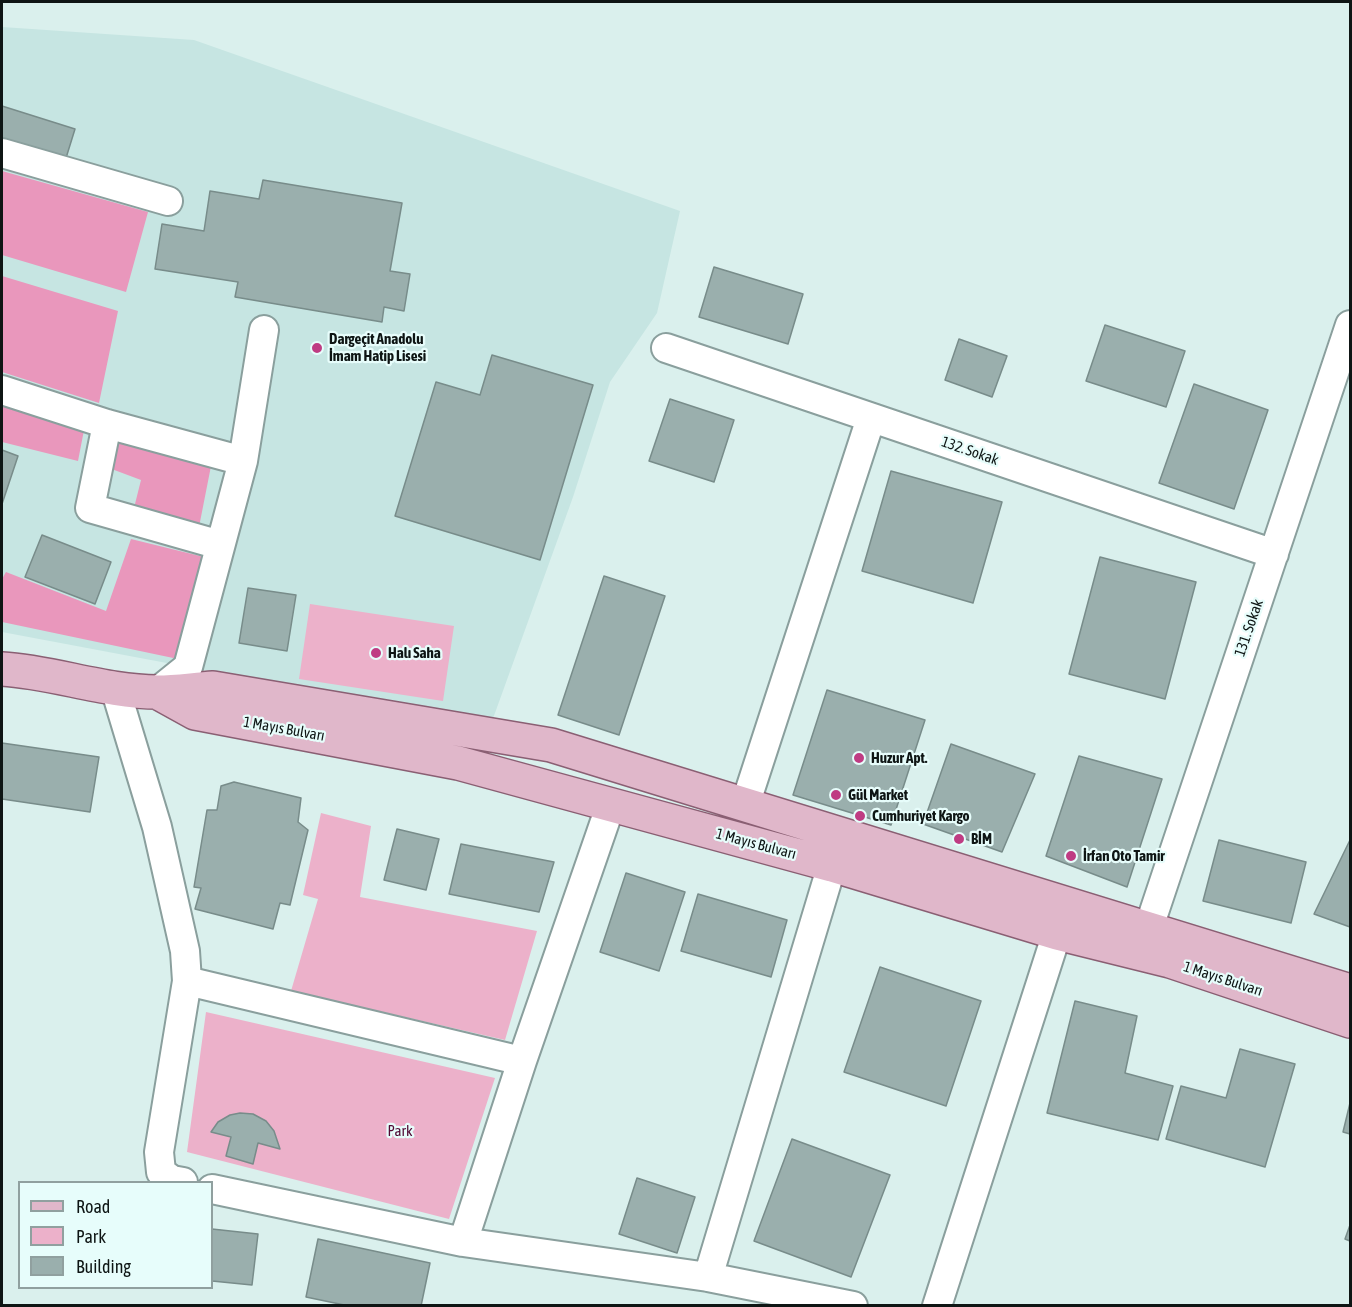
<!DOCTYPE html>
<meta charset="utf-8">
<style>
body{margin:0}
#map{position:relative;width:1352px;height:1307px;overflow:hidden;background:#daf0ed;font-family:"Asap Condensed",sans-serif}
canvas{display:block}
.frame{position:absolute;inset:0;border:3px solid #0e1514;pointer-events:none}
.legend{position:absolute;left:18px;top:1181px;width:195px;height:108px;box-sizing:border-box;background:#e7fdfb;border:2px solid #90a09f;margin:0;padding:8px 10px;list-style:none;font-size:18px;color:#0e1514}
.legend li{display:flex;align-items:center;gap:12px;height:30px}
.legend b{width:30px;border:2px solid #90a09f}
</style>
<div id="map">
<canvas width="1352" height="1307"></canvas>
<div class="frame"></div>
<ul class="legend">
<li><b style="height:8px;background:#e0b7ca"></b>Road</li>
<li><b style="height:16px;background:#ecb1ca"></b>Park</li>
<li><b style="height:16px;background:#9aafad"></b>Building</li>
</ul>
</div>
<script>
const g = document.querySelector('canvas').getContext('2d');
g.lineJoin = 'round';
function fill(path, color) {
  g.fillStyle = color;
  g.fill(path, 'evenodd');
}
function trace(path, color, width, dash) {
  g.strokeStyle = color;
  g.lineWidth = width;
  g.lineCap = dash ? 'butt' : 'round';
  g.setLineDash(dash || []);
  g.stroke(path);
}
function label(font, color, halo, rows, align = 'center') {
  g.font = font + ' "Asap Condensed",sans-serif';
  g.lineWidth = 4.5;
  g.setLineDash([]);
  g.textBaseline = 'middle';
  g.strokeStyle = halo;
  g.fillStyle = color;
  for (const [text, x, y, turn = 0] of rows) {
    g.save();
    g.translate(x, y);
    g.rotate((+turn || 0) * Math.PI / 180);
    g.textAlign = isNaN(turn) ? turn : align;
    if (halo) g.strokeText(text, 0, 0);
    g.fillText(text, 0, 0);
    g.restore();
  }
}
fill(new Path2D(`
 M2,27L194,40L680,211L657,313L610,382L573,497L491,724L2,632Z`), '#c6e5e2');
fill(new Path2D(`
 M310,604L454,626L443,701L299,679Z
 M321,813L371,826L360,897L537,931L505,1040L291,991L318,899L303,895Z
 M206,1012L495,1078L449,1219L187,1152Z`), '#ecb1ca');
fill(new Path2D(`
 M2,171L148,212L126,292L2,255Z
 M2,276L118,311L99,403L2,372Z
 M2,405L84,430L78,461L2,442Z
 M118,436L211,466L199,527L134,508L141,480L109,468Z
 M131,539L204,557L178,659L2,622V579L6,572L106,611Z`), '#e997bc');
const building = new Path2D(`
 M2,106L75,129L66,158L2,138Z
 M263,180L402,203L390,271L410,274L404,311L384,307L382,322L235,297L238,282L155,269L162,224L204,231L210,191L259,199Z
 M714,267L803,294L788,344L699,317Z
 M1105,325L1185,351L1166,407L1086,381Z
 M959,339L1007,356L992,397L945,380Z
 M492,355L593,385L540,560L395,516L436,382L480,395Z
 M1194,384L1268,410L1234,509L1159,483Z
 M670,399L734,420L714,482L649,461Z
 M2,450L18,456L2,504Z
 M891,471L1002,502L973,603L862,571Z
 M42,535L111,562L95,604L25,577Z
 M1100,557L1196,582L1165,699L1069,674Z
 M604,576L665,596L619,735L558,715Z
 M248,588L296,595L287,651L239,643Z
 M827,690L925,720L891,825L793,795Z
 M2,743L99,757L90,812L2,799Z
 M951,744L1035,774L1002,852L923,824Z
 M1079,756L1162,779L1127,887L1046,856Z
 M234,782L301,798L298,822L308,830L290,905L280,903L273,929L195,909L201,888L194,887L207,810H217L221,786Z
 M397,829L439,839L426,890L384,880Z
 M1219,840L1306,862L1291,923L1203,901Z
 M1350,840V927L1314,914Z
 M461,844L554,862L539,912L449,894Z
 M626,873L685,892L659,971L600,952Z
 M698,894L787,920L771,977L681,951Z
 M880,967L981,1001L946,1106L844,1072Z
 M1075,1001L1137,1016L1125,1073L1173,1086L1158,1140L1047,1113Z
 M1240,1049L1295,1064L1265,1167L1166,1139L1181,1086L1226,1098Z
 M1350,1103V1134L1343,1132Z
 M240,1113L253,1114L266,1121L274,1131L280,1149L258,1143L253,1164L226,1156L231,1137L211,1132L218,1122L230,1115Z
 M792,1139L890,1175L851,1277L754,1241Z
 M637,1178L695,1197L677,1253L619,1234Z
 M1350,1225V1241L1345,1239Z
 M212,1229L258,1234L252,1285L212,1281Z
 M318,1239L430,1263L421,1306H349L306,1297Z`);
fill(building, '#9aafad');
trace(building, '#788c8a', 1.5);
const minor = new Path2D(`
 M2,153L168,201
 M666,348L1274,554
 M2,390L107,424L243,461
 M107,424L90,508L220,545
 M115,688L157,827L185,951L187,981L159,1152L161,1172L172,1180L183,1182
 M157,692L188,667L243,461L264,330
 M745,805L871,418
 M1148,930L1350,325
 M187,981L522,1061
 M212,1189L463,1242L708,1277L853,1306
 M463,1242L522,1061L611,804
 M708,1277L832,865
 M937,1306L1057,933`);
const major = new Path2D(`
 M2,669C54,672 105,692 158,692C176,692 195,689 213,688L551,745L1350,991
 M157,692L195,713L458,763L832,865L1057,933L1170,961L1350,1021`);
trace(minor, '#8a9f9d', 32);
trace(major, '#8a5f73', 36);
trace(minor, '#fff', 28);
trace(major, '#e0b7ca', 33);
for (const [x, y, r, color] of [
 [317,348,6,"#bf3c83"],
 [376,653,6,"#bf3c83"],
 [859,758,6,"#bf3c83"],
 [836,795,6,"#bf3c83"],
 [860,816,6,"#bf3c83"],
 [959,839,6,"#bf3c83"],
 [1071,856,6,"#bf3c83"]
]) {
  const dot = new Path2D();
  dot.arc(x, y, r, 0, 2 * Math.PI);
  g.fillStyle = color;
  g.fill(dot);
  trace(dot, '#e7fdfb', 2);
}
label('bold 15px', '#0e1514', '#e7fdfb', [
 ["Dargeçit Anadolu",329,339],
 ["İmam Hatip Lisesi",329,356],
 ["Halı Saha",388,653],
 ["Huzur Apt.",871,758],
 ["Gül Market",848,795],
 ["Cumhuriyet Kargo",872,816],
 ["BİM",971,839],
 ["İrfan Oto Tamir",1083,856]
], 'left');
label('15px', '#0e1514', '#e7fdfb', [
 ["132. Sokak",970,451,19],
 ["131. Sokak",1249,628,-71],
 ["1 Mayıs Bulvarı",284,729,10],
 ["1 Mayıs Bulvarı",756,844,15],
 ["1 Mayıs Bulvarı",1223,979,18]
]);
label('15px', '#510833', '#e7fdfb', [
 ["Park",400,1131]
]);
</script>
